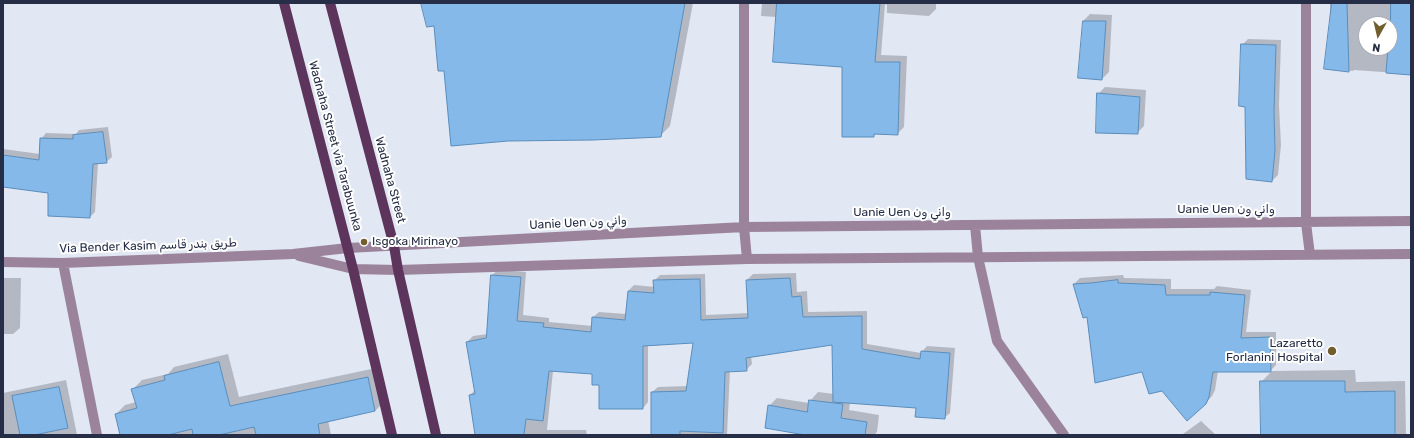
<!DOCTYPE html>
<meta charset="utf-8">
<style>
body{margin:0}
#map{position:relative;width:1414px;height:438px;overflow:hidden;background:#e1e7f3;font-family:Rubik,sans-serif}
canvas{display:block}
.frame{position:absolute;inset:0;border:4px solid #252e46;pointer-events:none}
.north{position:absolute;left:1358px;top:16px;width:40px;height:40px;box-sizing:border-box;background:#fff;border:1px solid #a8abb5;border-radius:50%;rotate:188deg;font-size:11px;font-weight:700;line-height:16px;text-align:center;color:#252e46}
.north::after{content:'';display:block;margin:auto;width:14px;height:18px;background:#725e2d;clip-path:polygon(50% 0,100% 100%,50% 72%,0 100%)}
</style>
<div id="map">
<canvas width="1414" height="438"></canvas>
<div class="frame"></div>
<div class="north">N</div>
</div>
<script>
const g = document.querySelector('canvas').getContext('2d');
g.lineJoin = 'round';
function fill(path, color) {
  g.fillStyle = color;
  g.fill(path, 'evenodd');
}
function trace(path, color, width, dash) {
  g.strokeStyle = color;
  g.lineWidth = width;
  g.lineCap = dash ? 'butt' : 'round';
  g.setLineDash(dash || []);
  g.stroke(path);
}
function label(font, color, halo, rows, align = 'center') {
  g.font = font + ' Rubik,Vazirmatn,sans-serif';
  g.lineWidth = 4;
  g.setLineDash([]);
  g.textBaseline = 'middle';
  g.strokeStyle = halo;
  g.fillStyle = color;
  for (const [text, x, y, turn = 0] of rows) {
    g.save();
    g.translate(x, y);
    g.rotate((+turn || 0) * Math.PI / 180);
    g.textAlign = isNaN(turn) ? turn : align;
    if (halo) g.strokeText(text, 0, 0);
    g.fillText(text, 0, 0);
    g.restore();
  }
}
fill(new Path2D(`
 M423,3H693L670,126L660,136L445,70L435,25Z
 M762,3H936V9L929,16L887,13V5L885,4L881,55L907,56L904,127L897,134L876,133L874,136L843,66L777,17L761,16Z
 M1330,3H1411V74L1354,70L1353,71L1325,68L1330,26ZM1366,24H1390V48H1366Z
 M1090,14L1112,15L1109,72L1102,79L1083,21Z
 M1248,39L1281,40L1279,105L1281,145L1278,175L1272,181L1242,45Z
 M1105,87L1146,90L1144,126L1137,133L1098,94Z
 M108,127L112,157L106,162L98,163L95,212L90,217L50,192L3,186V149L40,154L41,139L46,133L76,134L79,130Z
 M498,270L526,272L523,315L549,318V322L593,326V317L599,312L626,314L628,291L634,285L655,287L654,281L660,275L705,274L706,315L749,313L747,280L753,274L796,273L797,292L807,291L808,312L867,311V344L921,353L927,346L955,348L950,413L944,418L917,407L850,402L849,410L879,415L877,432L874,435H806L769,406L777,398L809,403L810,401L818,392L834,394L833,344L751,356L752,364L746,370H730L727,435H652V392L658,387L688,386L694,342L648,345V402L643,408L600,384L593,373L553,371L547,430H586L587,435H476L470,395L475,390L467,342L473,336L488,334L492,275Z
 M1123,275L1124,278L1171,279V289H1214L1217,286L1251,290L1246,332H1276V365L1270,371H1218L1215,390L1212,396L1206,403L1162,390L1088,316L1074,284L1080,278Z
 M3,278H21L20,328L13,334H3Z
 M228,354L239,397L376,368L384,402L375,411L328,420L331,435H121L116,414L125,405L136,402L133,389L142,380L168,374L174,367Z
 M1355,370L1356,382L1405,381L1406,435H1262L1261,382L1272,371Z
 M66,380L77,435H3V393Z
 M1201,421L1216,435H1181L1183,434Z`), '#0003');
const building = new Path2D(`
 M421,3H685L661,137L593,140L508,141L451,146L444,71H438L434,26L427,27Z
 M777,3H880L875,62H900L898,135L874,134V137H842V67L773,62Z
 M1332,3H1347L1349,72L1324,69Z
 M1391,3H1411V75L1386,73L1388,48H1390Z
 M1083,21H1106L1102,80L1078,78Z
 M1241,44L1276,45L1274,111L1275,151L1272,182L1246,179L1245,107L1239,106Z
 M1097,93L1140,97L1138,134L1096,133Z
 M103,132L107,163L93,164L90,218L48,216V193L3,187V155L39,160L40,138L73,139V135Z
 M491,275L521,277L517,321L544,323L543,327L591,332L592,317L625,320L628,291L654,293L653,280L700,279L701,320L748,318L746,280L790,278L792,297L801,296L803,317L862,316V349L920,359L921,351L950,353L945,419L915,417L916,408L833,402L832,345L746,358L747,371L725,372L723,433L680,431V435H651V392L686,391L693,343L643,346V409H599V385H592V374L549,371L543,421L526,419L524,435H475L469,395L475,394L466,342L486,338Z
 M1118,280V283L1165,285L1166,295H1210V292L1245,295L1241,338L1270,337L1271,372H1213L1209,397L1206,404L1187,421L1162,391L1149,394L1142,372L1095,383L1087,317L1083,318L1073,284L1091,283Z
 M219,362L230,406L368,377L375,411L318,424L320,435H256L254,427L219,435H193L192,429L168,435H120L115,414L137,408L131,389L165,380L164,376Z
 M1260,381H1345V392L1395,391V435H1261Z
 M59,387L68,428L34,435H20L12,396Z
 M809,400L843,404L841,418L867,422L865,435H805L765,428L768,405L807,412Z`);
fill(building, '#84b9ea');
trace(building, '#5a8dbb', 1);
trace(new Path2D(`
 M744,3V227L747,259
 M1306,3V223L1310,255
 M975,225L978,257L997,341L1064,435
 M299,256L353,269L398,270L747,259L1411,254
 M3,262L63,263L293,254L348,248L744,227L1411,221
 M63,263L97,435`), '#9b849b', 10);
trace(new Path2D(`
 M284,3L353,269L392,435
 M330,3L394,246L398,270L436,435`), '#5c345c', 10);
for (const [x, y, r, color] of [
 [364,242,4,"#725e2d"],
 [1332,351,5,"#725e2d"]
]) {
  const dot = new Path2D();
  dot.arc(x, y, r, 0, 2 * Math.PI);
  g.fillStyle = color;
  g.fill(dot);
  trace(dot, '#fff', 1.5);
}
label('12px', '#252e46', '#fff', [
 ["Wadnaha Street via Tarabuunka",335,146,75],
 ["Wadnaha Street",390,180,75],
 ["Uanie Uen واني ون",1226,210],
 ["Uanie Uen واني ون",902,213],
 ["Uanie Uen واني ون",578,223,-3],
 ["Via Bender Kasim طريق بندر قاسم",148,246,-2]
]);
label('12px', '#252e46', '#fff', [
 ["Isgoka Mirinayo",372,242],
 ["Lazaretto",1323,344,"right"],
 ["Forlanini Hospital",1323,358,"right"]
], 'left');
</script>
